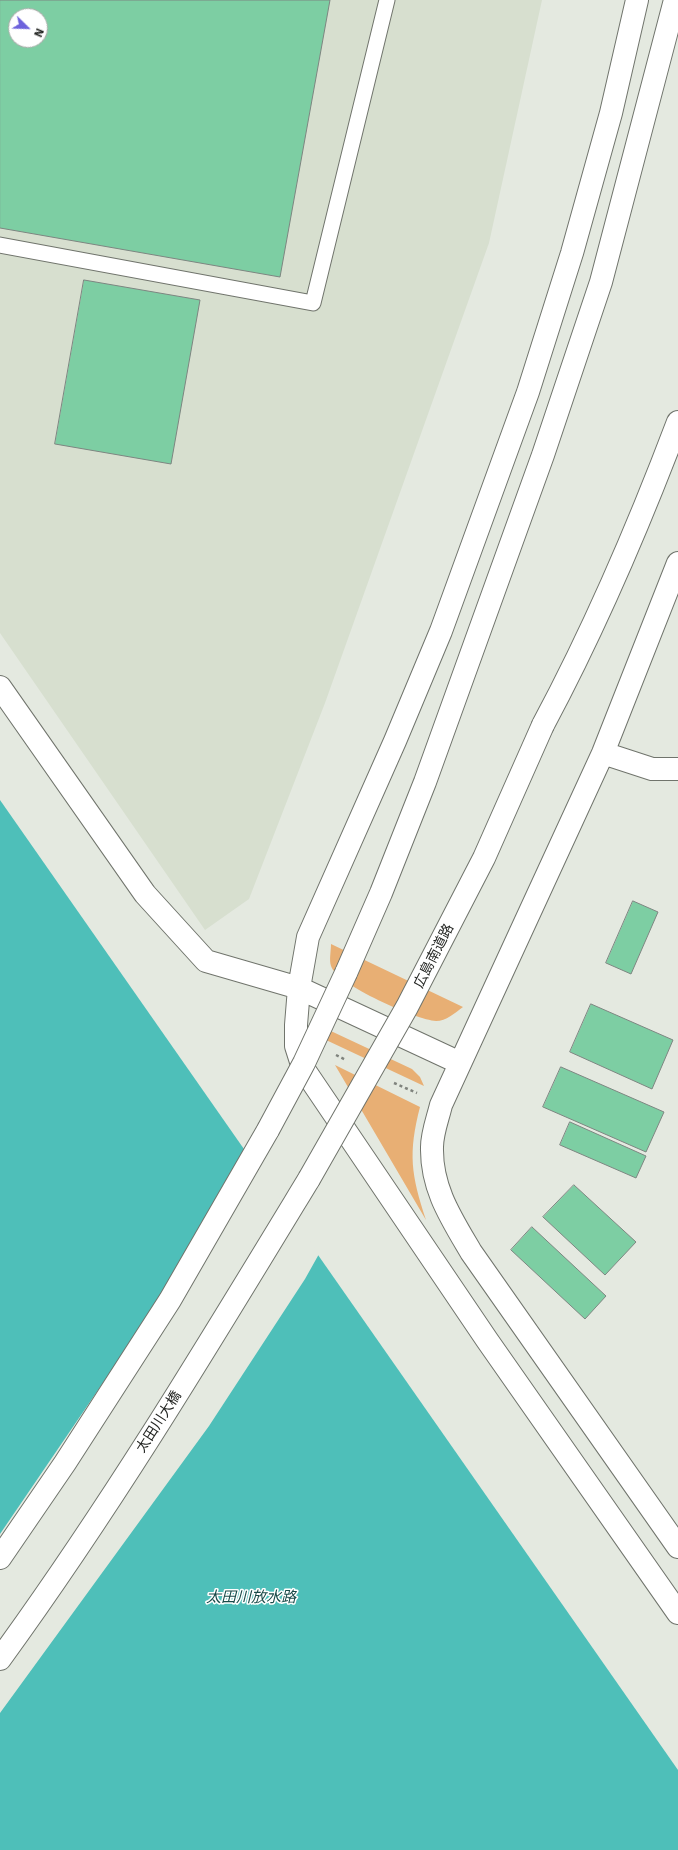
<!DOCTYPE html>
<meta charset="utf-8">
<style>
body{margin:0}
#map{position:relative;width:678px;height:1850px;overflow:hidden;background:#e4e9e0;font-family:"Work Sans",sans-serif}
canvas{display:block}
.north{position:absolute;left:8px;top:8px;width:40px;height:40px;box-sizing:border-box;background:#fff;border:1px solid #a8a9a7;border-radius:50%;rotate:113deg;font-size:11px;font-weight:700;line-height:16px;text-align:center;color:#252724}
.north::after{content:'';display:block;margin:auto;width:14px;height:18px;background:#6d62dc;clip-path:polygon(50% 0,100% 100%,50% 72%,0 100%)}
</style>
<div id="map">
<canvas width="678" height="1850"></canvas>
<div class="north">N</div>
</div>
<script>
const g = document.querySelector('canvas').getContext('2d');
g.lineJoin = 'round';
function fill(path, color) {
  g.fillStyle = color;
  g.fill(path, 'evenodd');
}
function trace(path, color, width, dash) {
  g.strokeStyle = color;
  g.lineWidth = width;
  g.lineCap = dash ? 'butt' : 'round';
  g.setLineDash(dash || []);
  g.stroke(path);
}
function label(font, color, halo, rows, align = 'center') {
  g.font = font + ' "Work Sans","Noto Sans JP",sans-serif';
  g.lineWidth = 3;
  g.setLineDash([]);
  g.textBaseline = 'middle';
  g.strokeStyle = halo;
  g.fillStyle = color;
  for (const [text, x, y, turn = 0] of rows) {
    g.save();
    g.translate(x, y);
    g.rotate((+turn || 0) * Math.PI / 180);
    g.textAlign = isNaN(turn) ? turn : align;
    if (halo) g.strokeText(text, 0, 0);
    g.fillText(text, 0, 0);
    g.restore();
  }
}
fill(new Path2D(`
 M0,0H542L489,243L325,703L249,899L205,930L0,633ZM16,16H40V40H16Z`), '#d7dfcf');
fill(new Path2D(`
 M331,944L463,1007C455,1013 446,1021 436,1021C417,1020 337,985 331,966C329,960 331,951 331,944Z
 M318,1025L412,1069L420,1077L424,1086L326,1040Z
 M335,1065L420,1107C408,1153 411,1175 426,1220Z`), '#e8af74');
fill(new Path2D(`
 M0,800L678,1770V1850H0Z`), '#4ebfb9');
fill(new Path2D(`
 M246,1148L319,1254L305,1279L209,1426L0,1713V1534L160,1299Z`), '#e4e9e0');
const building = new Path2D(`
 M0,0H330L280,277L0,228ZM16,16H40V40H16Z
 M84,280L200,300L171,464L55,444Z
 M633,901L658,912L631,974L606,963Z
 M591,1004L673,1040L652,1089L570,1052Z
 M561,1067L664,1112L646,1152L543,1107Z
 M570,1122L646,1156L636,1178L560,1145Z
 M574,1185L636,1242L605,1275L543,1217Z
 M532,1227L606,1296L585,1319L511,1250Z`);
fill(building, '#7dcea3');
trace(building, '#7d8681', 1);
const service = new Path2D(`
 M0,245L313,303L387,0`);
const tertiary = new Path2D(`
 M637,0L611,113L572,253L528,392L441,631L395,741L308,937L299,988L296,1025V1046L303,1068L487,1340L678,1613
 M678,563L603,753L441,1105C438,1118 432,1133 432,1147C431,1188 451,1218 471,1252L678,1547
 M0,687L145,894L206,961L299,988L460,1063
 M603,753L652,769H678`);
const motorway = new Path2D(`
 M543,725C595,628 639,525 678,422
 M346,973L381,893L425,782L543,455L601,282L675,0
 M0,1558L65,1463L170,1300L268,1130
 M0,1659C112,1505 210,1342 309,1179`);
trace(service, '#70746c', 17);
trace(tertiary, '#70746c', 24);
trace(motorway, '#70746c', 24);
trace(new Path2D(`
 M336,1055L346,1060
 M394,1083L417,1093`), '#7f837d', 2.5, [3, 3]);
trace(service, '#fff', 15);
trace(tertiary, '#fff', 22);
trace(motorway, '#fff', 22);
const motorwayBridge = new Path2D(`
 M268,1130L304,1063L346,973
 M309,1179L407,1007L484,858L543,725`);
trace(motorwayBridge, '#70746c', 24, []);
trace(motorwayBridge, '#fff', 22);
label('14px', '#252724', '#fff', [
 ["広島南道路",434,956,-63],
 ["太田川大橋",159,1422,-57]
]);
label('italic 15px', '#184a48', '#fff', [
 ["太田川放水路",251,1598]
]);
</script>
